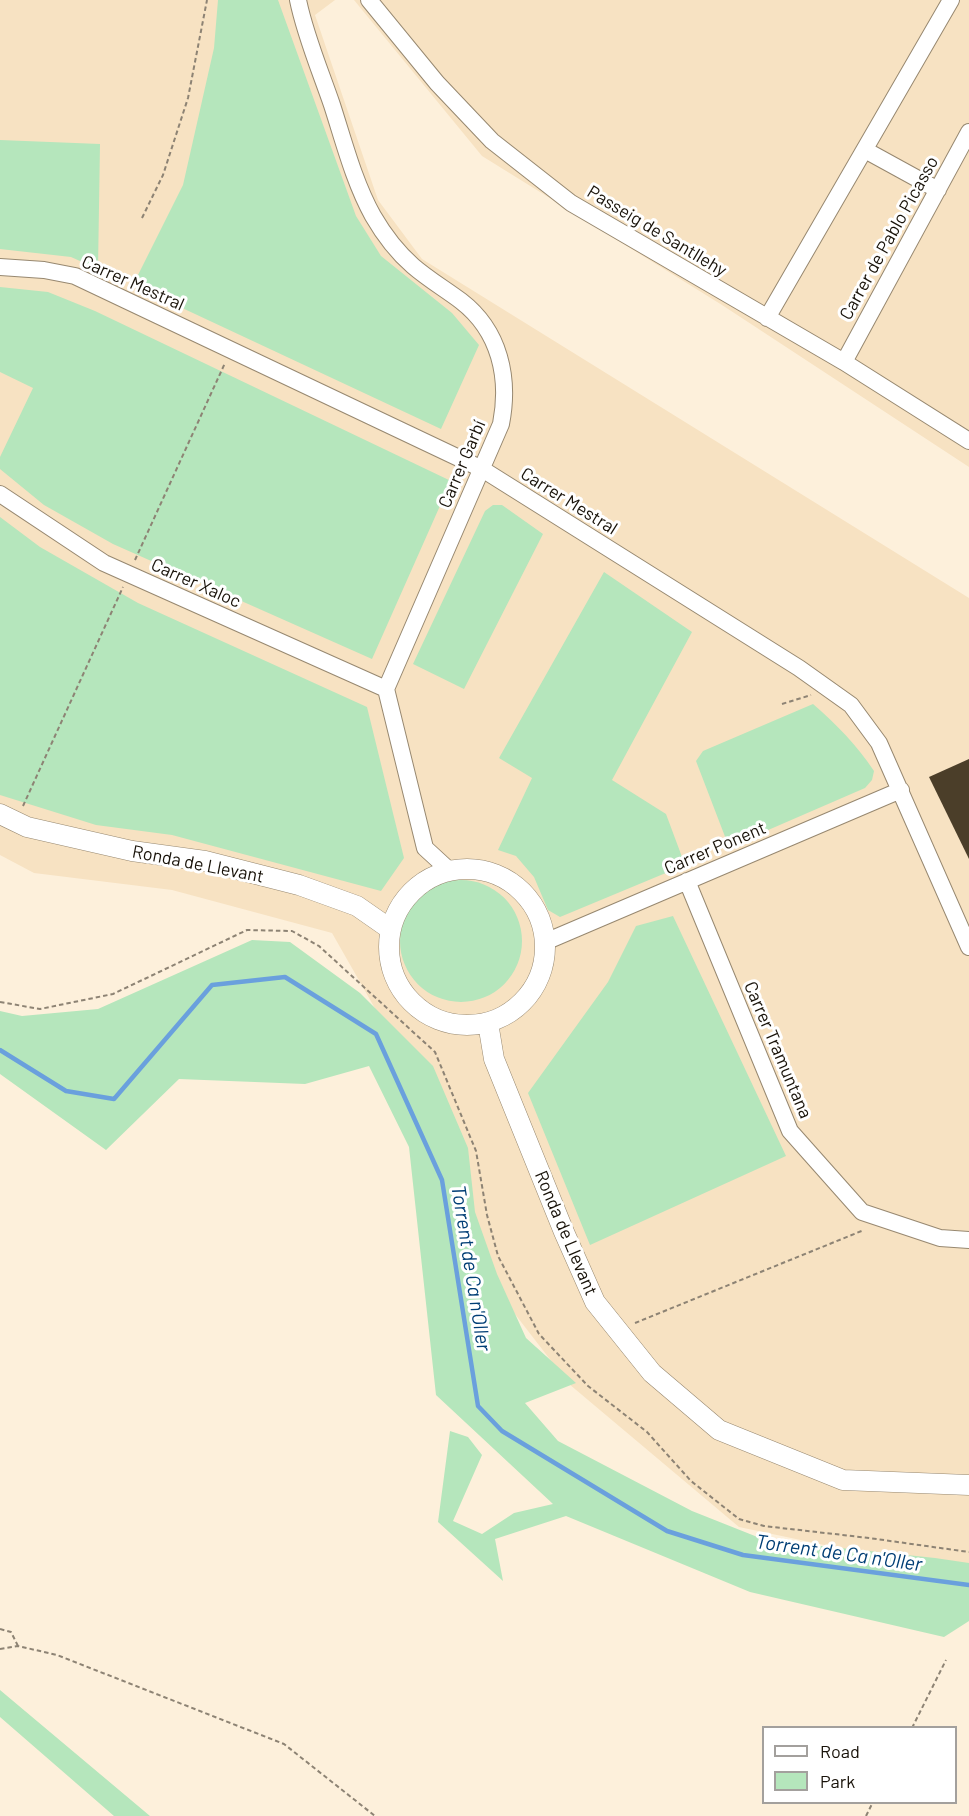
<!DOCTYPE html>
<meta charset="utf-8">
<style>
body{margin:0}
#map{position:relative;width:969px;height:1816px;overflow:hidden;background:#fdf0db;font-family:Barlow,sans-serif}
canvas{display:block}
.legend{position:absolute;left:762px;top:1726px;width:195px;height:78px;box-sizing:border-box;background:#fff;border:2px solid #a3a09d;margin:0;padding:8px 10px;list-style:none;font-size:18px;color:#181209}
.legend li{display:flex;align-items:center;gap:12px;height:30px}
.legend b{width:30px;border:2px solid #a3a09d}
</style>
<div id="map">
<canvas width="969" height="1816"></canvas>
<ul class="legend">
<li><b style="height:8px;background:#fff"></b>Road</li>
<li><b style="height:16px;background:#b5e6bc"></b>Park</li>
</ul>
</div>
<script>
const g = document.querySelector('canvas').getContext('2d');
g.lineJoin = 'round';
function fill(path, color) {
  g.fillStyle = color;
  g.fill(path, 'evenodd');
}
function trace(path, color, width, dash) {
  g.strokeStyle = color;
  g.lineWidth = width;
  g.lineCap = dash ? 'butt' : 'round';
  g.setLineDash(dash || []);
  g.stroke(path);
}
function label(font, color, halo, rows, align = 'center') {
  g.font = font + ' Barlow,sans-serif';
  g.lineWidth = 6;
  g.setLineDash([]);
  g.textBaseline = 'middle';
  g.strokeStyle = halo;
  g.fillStyle = color;
  for (const [text, x, y, turn = 0] of rows) {
    g.save();
    g.translate(x, y);
    g.rotate((+turn || 0) * Math.PI / 180);
    g.textAlign = isNaN(turn) ? turn : align;
    if (halo) g.strokeText(text, 0, 0);
    g.fillText(text, 0, 0);
    g.restore();
  }
}
fill(new Path2D(`
 M0,0H335L315,15L378,200L422,259L969,598V1572L924,1566L739,1527L569,1384L508,1305L389,1033L332,933L172,890L34,873L0,855Z
 M354,0H969V467L722,305L482,156Z`), '#f7e2c2');
fill(new Path2D(`
 M218,0H278L356,216L381,256L452,313L479,345L441,429L133,285L183,185L214,48Z
 M0,140L100,144L98,269L71,257L0,249Z
 M0,287L48,292L95,311L451,481L372,659L113,544L44,505L0,469V457L33,388L0,372Z
 M493,505H502L543,534L464,689L413,664L485,511Z
 M0,517L40,547L138,603L367,707L404,858L381,891L172,835L96,825L0,795Z
 M604,572L692,632L612,780L666,814L685,865L560,917L548,910L534,877L516,856L498,850L532,778L499,758Z
 M813,704C836,724 857,745 874,771L872,780L865,788L729,847L696,761L703,751Z
 M400 941a61 61 0 1 1 122 0a61 61 0 1 1-122 0Z
 M673,916L786,1156L590,1245L528,1093L608,982L636,926Z
 M252,940L290,942L360,993L433,1066L468,1148L475,1212L497,1274L526,1338L576,1383L525,1403L558,1441L692,1511L765,1540L935,1558L969,1563V1621L944,1637L750,1592L566,1516L495,1539L503,1581L438,1522L450,1431L468,1437L482,1455L453,1521L482,1534L514,1513L553,1504L436,1395L409,1147L369,1066L305,1084L179,1079L106,1150L0,1074V1011L22,1016L98,1009Z
 M0,1690L150,1816H114L0,1717Z`), '#b5e6bc');
trace(new Path2D(`
 M0,1050L66,1091L114,1099L212,985L285,977L376,1034L442,1180L478,1406L502,1431L667,1531L743,1555L969,1585`), '#6aa0dd', 4.5);
fill(new Path2D(`
 M969,759V859L929,777Z`), '#4b3e29');
const minor = new Path2D(`
 M298,0C305,35 320,70 332,105C344,142 354,182 373,216C384,235 397,252 413,266C428,279 445,289 461,301C500,331 510,378 501,424L386,689L425,848L450,871
 M369,0L437,83L492,141L571,203L844,362L969,441
 M865,150L938,190
 M0,267L44,270L75,276L482,469L799,668L851,705L879,743L969,947
 M767,318L951,0
 M844,362L969,132
 M0,494L104,563L386,689
 M687,881L790,1131L862,1212L940,1238L969,1240
 M545,942L901,790`);
const major = new Path2D(`
 M0,814L27,827L132,851L205,861L299,885L357,906L390,929
 M389 947a78 78 0 1 1 156 0a78 78 0 1 1-156 0Z
 M488,1023L494,1059L564,1232L595,1302L652,1373L719,1430L843,1480L969,1485`);
trace(minor, '#978870', 18);
trace(major, '#978870', 21);
trace(new Path2D(`
 M142,218L163,175L188,98L207,0
 M135,560L225,363
 M782,704L811,695
 M23,806L123,587
 M0,1002L40,1009L113,994L247,930L292,931L319,946L435,1052L476,1151L487,1215L498,1256L539,1334L588,1386L647,1432L691,1481L739,1519L764,1526L869,1538L969,1552
 M635,1323L864,1230
 M0,1629L11,1632L18,1646
 M0,1649L18,1646L57,1655L284,1744L375,1816
 M912,1728L946,1660
 M866,1816L873,1802`), '#8d8374', 2, [4.5, 3]);
trace(minor, '#fff', 16);
trace(major, '#fff', 20);
label('18px', '#181209', '#fff', [
 ["Passeig de Santllehy",657,231,31],
 ["Carrer de Pablo Picasso",889,238,-61],
 ["Carrer Mestral",133,283,24],
 ["Carrer Garbí",462,464,-67],
 ["Carrer Mestral",569,501,32],
 ["Carrer Xaloc",196,583,24],
 ["Carrer Ponent",715,848,-23],
 ["Ronda de Llevant",198,864,11],
 ["Carrer Tramuntana",778,1050,67],
 ["Ronda de Llevant",566,1233,67]
]);
label('italic 20px', '#003e75', '#fff', [
 ["Torrent de Ca n'Oller",471,1268,81],
 ["Torrent de Ca n'Oller",839,1553,8]
]);
</script>
